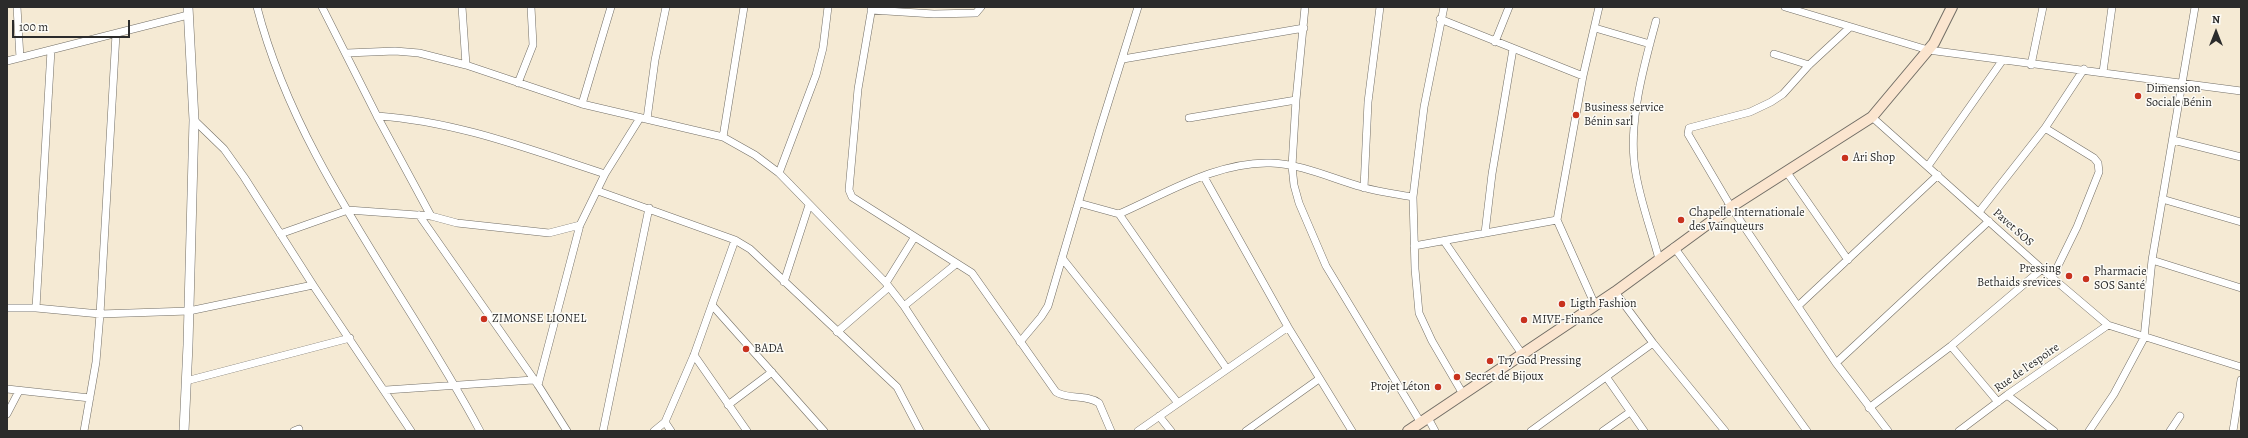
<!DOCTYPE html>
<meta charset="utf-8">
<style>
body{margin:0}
#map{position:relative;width:2248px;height:438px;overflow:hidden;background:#f5ead4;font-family:Alegreya,serif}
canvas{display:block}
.frame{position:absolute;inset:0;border:8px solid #2b2b2b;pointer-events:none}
.north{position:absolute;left:2196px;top:12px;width:40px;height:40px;-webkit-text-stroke:3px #fdfcf7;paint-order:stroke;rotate:0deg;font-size:11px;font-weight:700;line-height:16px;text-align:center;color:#2b2b2b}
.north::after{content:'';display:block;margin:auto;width:14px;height:18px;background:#2b2b2b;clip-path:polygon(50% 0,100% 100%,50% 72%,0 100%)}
.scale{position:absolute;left:12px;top:20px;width:118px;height:18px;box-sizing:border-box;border:2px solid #2b2b2b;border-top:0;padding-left:5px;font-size:12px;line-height:14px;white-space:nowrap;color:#2b2b2b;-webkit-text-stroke:3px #fdfcf7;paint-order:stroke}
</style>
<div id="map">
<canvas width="2248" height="438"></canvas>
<div class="frame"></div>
<div class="north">N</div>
<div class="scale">100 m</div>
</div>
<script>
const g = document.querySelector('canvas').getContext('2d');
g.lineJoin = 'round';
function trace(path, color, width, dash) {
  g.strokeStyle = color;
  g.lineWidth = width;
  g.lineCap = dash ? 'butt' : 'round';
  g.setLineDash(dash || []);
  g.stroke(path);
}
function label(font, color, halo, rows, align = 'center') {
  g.font = font + ' Alegreya,serif';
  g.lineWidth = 3;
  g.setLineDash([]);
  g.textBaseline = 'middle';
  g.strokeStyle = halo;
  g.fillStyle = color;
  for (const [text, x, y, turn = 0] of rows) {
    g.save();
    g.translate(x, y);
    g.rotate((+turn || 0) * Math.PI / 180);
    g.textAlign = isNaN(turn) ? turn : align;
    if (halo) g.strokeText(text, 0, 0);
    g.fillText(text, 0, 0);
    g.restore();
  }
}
const minor = new Path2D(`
 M17,7L20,58
 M257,7C297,163 406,291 480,431
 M322,7L377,116L431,216
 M462,7L466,65
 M872,7L858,89L849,190L852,197L972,273L1056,392C1068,400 1086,394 1099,403L1111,431
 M1305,7L1296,100L1292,166L1294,185L1299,203L1326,266L1421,423
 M1444,7L1424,107L1413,197L1415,269L1419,313L1432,341L1463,394
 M1785,7L1928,50L2241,91
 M871,10L934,14L976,13L981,7
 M1440,19L1583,76
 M1656,21C1644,65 1628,122 1635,168C1639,198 1651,229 1659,259
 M1595,28L1650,44
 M1849,28L1809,65L1783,94L1771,102L1750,112L1689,128L1688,134L1731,207L1836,363L1888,431
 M1495,42L1509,7
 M347,53L395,51L419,53L466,65L582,104L723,137L755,155L779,173L886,283L904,306L986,431
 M1774,54L1809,65
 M1123,59L1304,28
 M7,61L188,15
 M2031,65L2043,7
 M2103,72L2112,7
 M518,83L533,45L531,7
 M582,104L611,7
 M377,116C456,121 531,150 605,174
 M1872,117L2042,269L2108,325L2241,367
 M1189,118L1296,100
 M647,119L655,60L666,7
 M194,120L224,149L244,177L313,285L411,431
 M2045,128L2094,158L2098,163L2099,172L2077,227L2052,278
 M723,137L744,7
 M2173,140L2241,157
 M1928,166L2002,61
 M1786,171L1848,260
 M779,173L816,75L823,48L828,7
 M1204,177L1288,327L1352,431
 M1364,188L1368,102L1380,7
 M598,191L735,240L750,249L897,387L920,431
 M2162,199L2241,222
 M1079,203L1119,214L1227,369
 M1979,212L2045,128L2084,69
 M1119,214C1167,193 1218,161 1271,163C1302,164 1333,179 1362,187C1379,192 1396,194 1413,197
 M419,215L538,385L567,431
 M1485,233L1492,174L1513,49
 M280,234L348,210L431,216L457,223L549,233L580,225
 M1444,241L1522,354
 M1414,246L1557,220
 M1674,247L1807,431
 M1062,258L1178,403
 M2152,260L2241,288
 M784,282L809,205
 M886,283L914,238
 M1615,292L1653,343L1725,431
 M712,305L824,431
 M1595,305L1557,220L1583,76L1599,7
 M904,306L956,264
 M1798,306L1938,175
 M7,308H36L100,314L189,311L313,285
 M36,308L51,50
 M837,332L889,287
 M1020,342L1041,317L1048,306L1100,129L1138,7
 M1951,346L1998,402
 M694,355L747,431
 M1836,363L1989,221
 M1607,378L1644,431
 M186,381L350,338
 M538,385L580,225L605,174L640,118
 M7,389L90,398
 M386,390L533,380
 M2007,395L2054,431
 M728,405L772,372
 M1869,408L1951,346L2042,269
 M7,414L19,391
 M1159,416L1171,431
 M1428,418L1435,431
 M665,422L671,431
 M84,431L96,362L100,314L116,34
 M294,431L299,429
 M603,431L649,208
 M654,431L665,422L694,355L735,240
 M1138,431L1288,327
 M1246,431L1319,379
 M1531,431L1653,343
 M1603,431L1630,412
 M1959,431L2007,395L2108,325
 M2089,431L2114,394L2144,338L2152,260L2195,7
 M2170,431L2180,416
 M2233,431L2241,380`);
const tertiary = new Path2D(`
 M184,431L188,345L194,120L188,7`);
const secondary = new Path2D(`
 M1408,431L1615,292L1731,207L1872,117L1934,43L1952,7`);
trace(minor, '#726e66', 8);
trace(tertiary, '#726e66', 10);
trace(secondary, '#726e66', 12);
trace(minor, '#fff', 7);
trace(tertiary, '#fff', 9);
trace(secondary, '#fbe5cf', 10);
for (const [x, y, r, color] of [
 [2138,96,4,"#c8321e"],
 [1576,115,4,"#c8321e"],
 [1845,158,4,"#c8321e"],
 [1681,220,4,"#c8321e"],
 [2069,276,4,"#c8321e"],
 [2086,279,4,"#c8321e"],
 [1562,304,4,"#c8321e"],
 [484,319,4,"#c8321e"],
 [1524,320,4,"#c8321e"],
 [746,349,4,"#c8321e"],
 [1490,361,4,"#c8321e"],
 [1457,377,4,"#c8321e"],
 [1438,387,4,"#c8321e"]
]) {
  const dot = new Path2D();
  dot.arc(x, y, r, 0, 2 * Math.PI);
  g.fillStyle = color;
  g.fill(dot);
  trace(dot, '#fdfcf7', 1.5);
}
label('12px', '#2b2b2b', '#fdfcf7', [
 ["Dimension",2146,89],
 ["Sociale Bénin",2146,103],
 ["Business service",1584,108],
 ["Bénin sarl",1584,122],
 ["Ari Shop",1853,158],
 ["Chapelle Internationale",1689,213],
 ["des Vainqueurs",1689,227],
 ["Pressing",2061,269,"right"],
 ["Bethaids srevices",2061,283,"right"],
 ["Pharmacie",2094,272],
 ["SOS Santé",2094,286],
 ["Ligth Fashion",1570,304],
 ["ZIMONSE LIONEL",492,319],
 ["MIVE-Finance",1532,320],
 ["BADA",754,349],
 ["Try God Pressing",1498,361],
 ["Secret de Bijoux",1465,377],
 ["Projet Léton",1430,387,"right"]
], 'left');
label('12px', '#2b2b2b', '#fdfcf7', [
 ["Pavet SOS",2013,228,42],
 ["Rue de l'espoire",2027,368,-35]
]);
</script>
